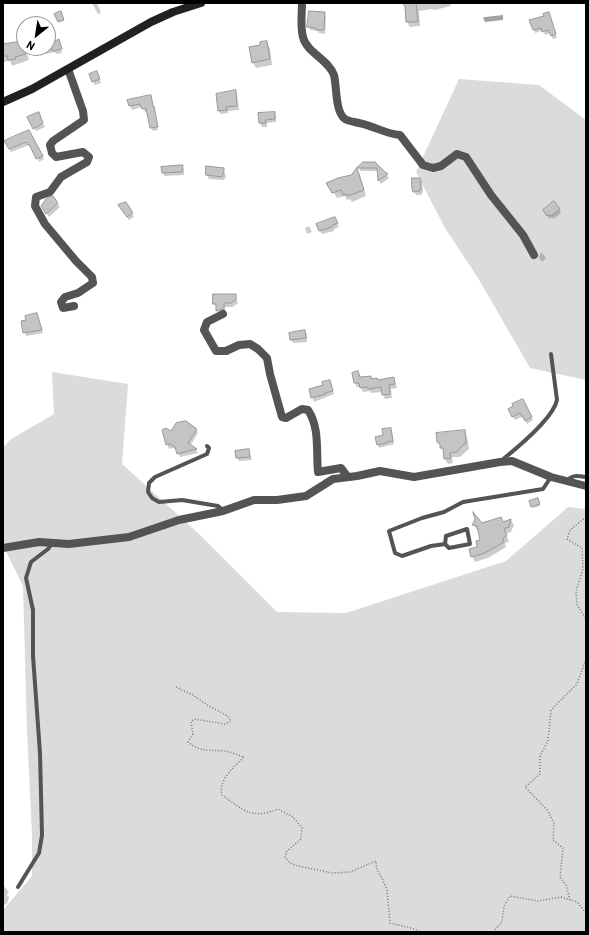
<!DOCTYPE html>
<style>
body{margin:0}
#map{position:relative;width:589px;height:935px;overflow:hidden;background:#fff;font-family:Barlow,sans-serif}
canvas{display:block}
.frame{position:absolute;inset:0;border:4px solid #000;pointer-events:none}
.north{position:absolute;left:16px;top:16px;width:40px;height:40px;box-sizing:border-box;background:#fff;border:1px solid #999;border-radius:50%;rotate:210deg;font-size:11px;font-weight:700;line-height:16px;text-align:center;color:#000}
.north::after{content:'';display:block;margin:auto;width:14px;height:18px;background:#000;clip-path:polygon(50% 0,100% 100%,50% 72%,0 100%)}
</style>
<div id="map">
<canvas width="589" height="935"></canvas>
<div class="frame"></div>
<div class="north">N</div>
</div>
<script>
const g = document.querySelector('canvas').getContext('2d');
g.lineJoin = 'round';
function fill(path, color) {
  g.fillStyle = color;
  g.fill(path, 'evenodd');
}
function trace(path, color, width, dash) {
  g.strokeStyle = color;
  g.lineWidth = width;
  g.lineCap = dash ? 'butt' : 'round';
  g.setLineDash(dash || []);
  g.stroke(path);
}
fill(new Path2D(`
 M459,79L539,85L586,120V380L530,368L478,278L445,228L416,172Z
 M52,372L128,384L122,464L198,533L277,612L346,613L506,561L568,507L586,509V932H3V910L32,876V834L27,731L23,586L3,545V448L11,439L54,414Z`), '#dbdbdb');
fill(new Path2D(`
 M503,15V20L485,22L483,18L485,17Z`), '#a2a2a2');
fill(new Path2D(`
 M92,3H97L101,13L98,14Z
 M404,3H450L451,6L435,10L431,9L419,11L420,26L410,27L407,22L406,7Z
 M324,13L326,17L325,34L319,33L318,31L311,30L308,27Z
 M550,17L557,38L553,39L550,33L545,35L543,30L535,33L531,21Z
 M48,35L54,38L55,42L59,43L62,53L56,54L55,52L46,54L44,48H48Z
 M21,40L24,44V48H25L29,60L12,66L10,61L3,62V45L17,43Z
 M266,42L270,48L272,65L256,68L253,62L261,46Z
 M97,72L101,83L95,85L93,82Z
 M235,91L237,95L239,110L228,111V113L221,114L218,110Z
 M150,97L152,100L158,130L153,131L151,128L147,112H145L142,107L132,110L128,101Z
 M274,113L276,116V122L267,123V127H262L260,123L259,114Z
 M40,117L45,127L36,131L28,118Z
 M29,132L44,159L39,162L32,147L30,148L29,145L11,152L5,142Z
 M375,163L389,178L381,184L379,181L378,171H361L359,168Z
 M182,166L184,169V175L164,176L163,172Z
 M207,167L223,169L226,176L224,180L209,179L207,175Z
 M357,170L360,175L366,196L352,202L350,199L347,200L345,196L337,198L328,184L351,176Z
 M420,179L422,182L423,192L421,195H416L413,189Z
 M53,198L60,207L49,217L42,206Z
 M125,203L134,217L129,220L121,209Z
 M559,209L561,213L553,219L552,217L550,219L546,214Z
 M337,222L339,227L334,229V231L322,234L320,231Z
 M309,226L312,232L307,234L305,228Z
 M541,252L546,258L542,262L539,258Z
 M235,295L238,303L233,307H225V312L219,314L217,307H216L214,303Z
 M38,318L43,333L26,336L22,322Z
 M305,331L307,335V342L293,343L291,340Z
 M358,372L361,378L370,377L372,380L378,381L394,379L397,388L391,389L392,398L385,399L382,392L371,393L370,391L363,392L361,387H357L355,383Z
 M330,381L334,394L314,402L310,390L324,386Z
 M523,400L533,420L527,424L523,416L515,420L509,409Z
 M196,429L198,433L190,446L196,450L198,453L180,457L177,450L173,448L169,449L163,430L171,433Z
 M390,429L392,432L394,444L379,448L378,444Z
 M464,431L467,436L469,449L460,457H452L453,463L448,464L445,459V454L438,441Z
 M249,451L252,460L239,461L237,458Z
 M538,501L540,506L533,508L531,502Z
 M511,520L514,525L511,532L506,534L509,542L505,543L506,547L488,558L475,562L472,556L482,541L479,531L477,530L474,525L503,523Z
 M3,885L9,892L7,895L9,897L8,902L6,905L3,903Z`), '#0003');
const building = new Path2D(`
 M403,3H416L418,22H406L405,7Z
 M61,11L64,20L58,22L54,14Z
 M309,11L325,12L324,30H316V28L307,27Z
 M549,12L556,34L551,36L548,30L542,32L541,28L533,30L529,20L544,16L543,14Z
 M50,23L55,41L59,39L62,49L53,51L52,49L48,50V24Z
 M22,39L26,54L15,57L16,59L8,60L7,56H3V44L16,42L18,40Z
 M267,41L270,59L252,63L249,47L260,45V42Z
 M97,71L100,79L92,82L89,74Z
 M236,90L237,106L226,107L227,110L218,111L216,94Z
 M151,95L153,106H154L158,127L150,128L146,108L142,109L140,104L129,106L127,100Z
 M39,112L43,123L33,129L27,117Z
 M275,112V119L265,120L266,123H259L258,113Z
 M29,130L43,156L36,159L29,144L28,145L26,142L9,149L4,141Z
 M363,162H375L384,171L388,174L378,181L377,168H357Z
 M179,165H183L182,172L162,173L161,167Z
 M206,166L224,168V171L222,177L206,175Z
 M357,168L364,190L348,196L347,194L343,195L341,190L332,193L326,183L338,178L351,175Z
 M412,178H420L421,189H420V191L413,192L412,189Z
 M53,196L58,203L46,214L41,206L46,199Z
 M554,201L560,209L551,216L549,214L547,216L543,210Z
 M126,202L133,213L127,217L118,205Z
 M335,217L338,223L333,225L332,227L319,231L316,224Z
 M213,294H236V299L231,303H224V309L216,311V304H213Z
 M37,313L42,330L23,333L21,321L26,320L25,316Z
 M305,330L306,338L290,340L289,333Z
 M358,371L360,377L371,376V379L377,378L378,380L394,377L395,384L389,385L390,394L382,395L381,387L368,389L367,387L360,388L359,383H354L352,373Z
 M330,380L333,391L325,393L326,394L311,398L309,389L323,385L322,382Z
 M523,399L532,417L525,421L520,413L512,417L508,409L513,406L512,404Z
 M186,421L197,429L188,443L197,449L177,454L175,447L170,444L166,445L162,430L166,428L171,431L176,423Z
 M391,428L393,441L387,442V443L377,445L375,437L383,435L382,429Z
 M465,430L466,444H464L457,452L450,453L451,458L444,459L443,448H440V444L437,442L436,433Z
 M249,449L250,457L236,458L235,451Z
 M538,498L540,504L531,507L529,501Z
 M473,512L482,523L501,517L503,522L511,519L509,527L504,529L507,536L503,538L504,542L485,553L471,557L469,549L477,547L476,541L480,540L477,526L472,525L475,520Z`);
fill(building, '#c4c4c4');
trace(building, '#989898', 1);
trace(new Path2D(`
 M586,517L570,530L567,539L582,548L583,569L576,591L577,605L586,619
 M176,687L193,695L209,706L228,716L231,721L225,724L194,719L191,722L193,734L188,742C199,752 211,750 225,751C231,752 238,755 244,757C234,767 218,780 222,795C244,810 250,820 278,809L293,817L302,828L301,839L287,851L285,857L290,863L298,866L332,873L350,872L376,861L377,870L382,878L387,890L390,923L411,928L421,932
 M570,900L566,885L560,877L563,848L553,840L554,823L548,811L525,787L540,774V756L548,741L551,710L577,684L586,659
 M493,932L502,922L504,906L510,896L538,901L561,897L577,902L586,913`), '#767676', 1.5, [1, 2]);
trace(new Path2D(`
 M207,446L209,448L207,454L155,477L149,483L148,492L152,498L159,502L182,500L218,506L223,510
 M502,460C517,448 553,419 557,400L551,354
 M567,481C572,474 579,476 586,477
 M445,544L446,536L467,529L470,544L449,548L445,544L431,546L402,556L395,553L389,531L422,518L444,512L463,502L543,489L551,477
 M18,887L39,853L42,835L40,753L33,656V610L26,578L31,562L48,549L53,542`), '#545454', 4);
trace(new Path2D(`
 M302,3C302,14 300,27 303,37C306,52 329,60 334,75C337,87 335,112 345,119C348,121 355,122 359,123C374,126 386,134 400,135L423,165L433,168L441,166L457,154L466,157L491,195L523,235L534,255
 M68,69L83,111L84,120L53,141L50,145L52,153L56,157L83,152L89,157L87,162L61,177L50,192L36,197L35,206L45,224L76,261L92,277L93,283L78,293L65,297L61,302L63,308L74,306
 M223,314L207,322L204,330L216,351H226L239,345L250,344L258,349L267,358L270,374L282,417L286,418L302,409L308,410C320,428 316,451 318,472L341,468L347,476
 M3,548L39,542L69,544L129,537L179,520L223,511L254,500H277L306,496L333,479L357,476L380,471L414,477L500,462L512,461L551,477L586,486`), '#545454', 8);
trace(new Path2D(`
 M3,102L32,89L151,22L173,12L201,3`), '#212121', 8);
</script>
